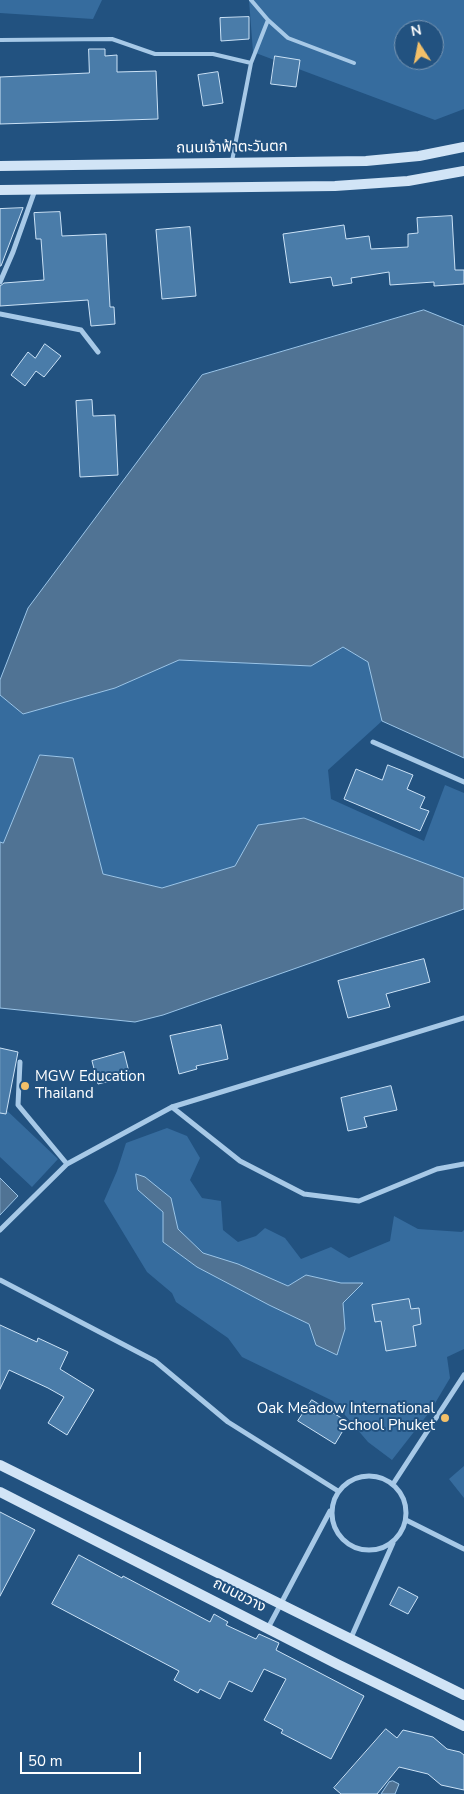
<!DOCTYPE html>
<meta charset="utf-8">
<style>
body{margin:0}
#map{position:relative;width:464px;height:1794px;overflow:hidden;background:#225280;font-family:"Nunito Sans",sans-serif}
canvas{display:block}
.north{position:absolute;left:394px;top:20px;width:50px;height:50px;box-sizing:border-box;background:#225280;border:1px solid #7a97b3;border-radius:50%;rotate:349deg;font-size:14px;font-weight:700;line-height:20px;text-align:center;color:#fff}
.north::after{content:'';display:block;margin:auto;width:18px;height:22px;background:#f3c069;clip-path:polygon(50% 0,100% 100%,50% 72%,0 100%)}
.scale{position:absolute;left:20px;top:1752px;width:121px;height:22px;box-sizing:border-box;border:2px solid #fff;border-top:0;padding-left:6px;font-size:15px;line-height:18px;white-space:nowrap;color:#fff;-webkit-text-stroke:4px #225280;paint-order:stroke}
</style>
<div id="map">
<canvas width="464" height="1794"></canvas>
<div class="north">N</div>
<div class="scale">50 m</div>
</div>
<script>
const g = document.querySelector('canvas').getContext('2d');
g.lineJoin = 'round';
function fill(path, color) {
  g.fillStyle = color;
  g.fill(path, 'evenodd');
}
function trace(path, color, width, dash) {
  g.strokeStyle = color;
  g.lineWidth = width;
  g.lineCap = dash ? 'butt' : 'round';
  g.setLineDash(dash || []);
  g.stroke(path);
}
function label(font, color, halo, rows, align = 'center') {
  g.font = font + ' "Nunito Sans","Noto Sans Thai",sans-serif';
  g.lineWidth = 4;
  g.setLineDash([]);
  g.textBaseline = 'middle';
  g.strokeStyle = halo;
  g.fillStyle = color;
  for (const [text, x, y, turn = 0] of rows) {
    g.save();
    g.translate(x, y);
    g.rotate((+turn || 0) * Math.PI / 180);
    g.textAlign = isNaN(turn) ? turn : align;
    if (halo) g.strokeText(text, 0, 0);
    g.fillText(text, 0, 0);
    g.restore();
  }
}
fill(new Path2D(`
 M0,0H102L93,19L0,13Z
 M249,0H464V109L435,120L253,52ZM404,30H434V60H404Z
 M343,647L368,662L382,721L328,770L331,799L424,841L445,785L464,793V878L304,818L258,825L235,866L162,888L103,874L73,758L40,755L3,843L0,842V695L23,714L115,688L179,660L310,666Z
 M0,1104L58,1159L32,1187L0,1157Z
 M167,1128L187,1136L200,1158L190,1180L202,1198L221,1201L223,1230L238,1242L256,1236L265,1228L285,1238L301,1259L331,1247L349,1258L390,1241L394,1216L418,1229L462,1232L464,1230V1349L447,1357L450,1378L431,1410L392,1460L368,1442L333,1401L242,1357L228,1338L176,1302L172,1293L147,1272L104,1201L117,1171L126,1143ZM171,1198L178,1229L203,1253L288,1286L306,1275L341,1283H362L343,1303L345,1329L316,1345L310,1324L269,1305L197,1267L163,1242V1212Z
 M464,1466V1498L449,1479Z`), '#366c9e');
const water = new Path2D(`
 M424,310L464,326V758L382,721L368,662L343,647L311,666L179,660L115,688L23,714L0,695V680L28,608L202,375Z
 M40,755L73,758L103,874L162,888L235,866L258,825L304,818L464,878V909L163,1015L135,1022L0,1008V842L3,843Z
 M136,1174L145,1177L171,1198L178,1229L203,1253L238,1264L288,1286L306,1275L341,1283H363L343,1303L345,1329L337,1355L316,1345L309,1324L269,1305L197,1267L163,1242V1212L138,1190Z
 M0,1178L18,1196L0,1215Z
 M393,1781L399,1784L395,1794H381L389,1782Z`);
fill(water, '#507394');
trace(water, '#9bc5e8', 1);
const building = new Path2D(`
 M249,17V39L221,41L220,18Z
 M89,49H105V56L117,55V72L156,71L158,119L0,124V77L89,73Z
 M275,56L300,60L296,87L271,84Z
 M218,72L223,103L203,106L198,75Z
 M23,208L1,266H0V209Z
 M60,212L62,236L106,234L110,307H114L115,324L91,326L88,300L0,306V286L4,283L44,280L41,239H36L34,213Z
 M452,216L455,270H464V284L434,286V282L390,285L389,272L351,278L352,283L333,286L331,277L290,283L283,234L344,225L346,239L369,236L371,249L408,247V234L418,233L417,218Z
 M190,227L196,296L162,299L156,230Z
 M45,344L61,356L44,377L36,371L25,386L11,375L28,352L35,358Z
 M92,400L93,416L115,415L118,475L80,477L76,401Z
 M388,765L413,775L407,789L425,797L420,808L429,811L420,831L344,799L356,769L382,780Z
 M424,959L430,982L386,994L390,1007L348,1018L338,981Z
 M221,1025L228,1059L196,1066L197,1069L179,1074L170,1036Z
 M0,1048L18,1052L6,1114L0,1113Z
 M124,1052L130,1076L98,1084L92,1061Z
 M391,1086L397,1110L364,1117L367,1127L348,1131L341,1098Z
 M409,1299L411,1309L419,1308L421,1324L413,1326L416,1346L386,1351L381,1321L375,1322L372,1305Z
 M0,1325L37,1342L38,1338L68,1352L60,1369L94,1390L67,1435L48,1423L64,1397L48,1388L9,1370L0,1389Z
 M312,1400L348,1422L335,1444L298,1421Z
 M0,1512L35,1530L0,1596Z
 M79,1555L122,1578L123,1576L210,1622L214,1614L228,1622L226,1625L256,1639L259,1634L279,1643L276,1650L364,1696L331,1759L281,1733L283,1730L264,1720L286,1679L264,1669L252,1692L229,1681L220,1699L200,1689L198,1693L174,1680L179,1671L52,1604Z
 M399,1587L418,1597L408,1614L390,1605Z
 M386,1729L397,1738L403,1730L433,1737L447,1749L460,1752L464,1755V1790L441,1785L428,1774L399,1767L377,1794H341L334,1788Z`);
fill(building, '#4a7ca9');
trace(building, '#cbe2f6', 1);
trace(new Path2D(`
 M268,20L288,38L354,63
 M0,40L112,39L155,54H213L251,63
 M232,161L251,63L268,20L251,0`), '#a7c9e7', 4);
trace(new Path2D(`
 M0,282L13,252L35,190
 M0,314L81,330L98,352
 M373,742L464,782
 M20,1062L18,1105L67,1164
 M172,1107L240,1161L304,1194L359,1201L437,1169L464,1164
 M0,1230L67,1164L172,1107L464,1018
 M0,1280L155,1361L228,1422L338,1491
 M332 1513a37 37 0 1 1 74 0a37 37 0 1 1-74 0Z
 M393,1484L464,1375
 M406,1520L464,1549
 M268,1628L330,1511
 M350,1640L393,1543`), '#a7c9e7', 5);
trace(new Path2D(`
 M0,166L366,161L419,156L464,147
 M0,190L335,186L408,181L464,171
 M0,1465L464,1695
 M0,1492L337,1664L464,1726`), '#d1e4f6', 10);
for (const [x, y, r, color] of [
 [25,1086,5,"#f3c069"],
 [445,1418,5,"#f3c069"]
]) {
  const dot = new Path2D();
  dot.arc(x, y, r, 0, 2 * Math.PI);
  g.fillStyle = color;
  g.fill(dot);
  trace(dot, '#225280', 2);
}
label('15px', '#fff', '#225280', [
 ["ถนนเจ้าฟ้าตะวันตก",232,148,-1],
 ["ถนนขวาง",239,1596,27]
]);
label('15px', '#fff', '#225280', [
 ["MGW Education",35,1077],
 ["Thailand",35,1094],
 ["Oak Meadow International",435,1409,"right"],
 ["School Phuket",435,1426,"right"]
], 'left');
</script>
